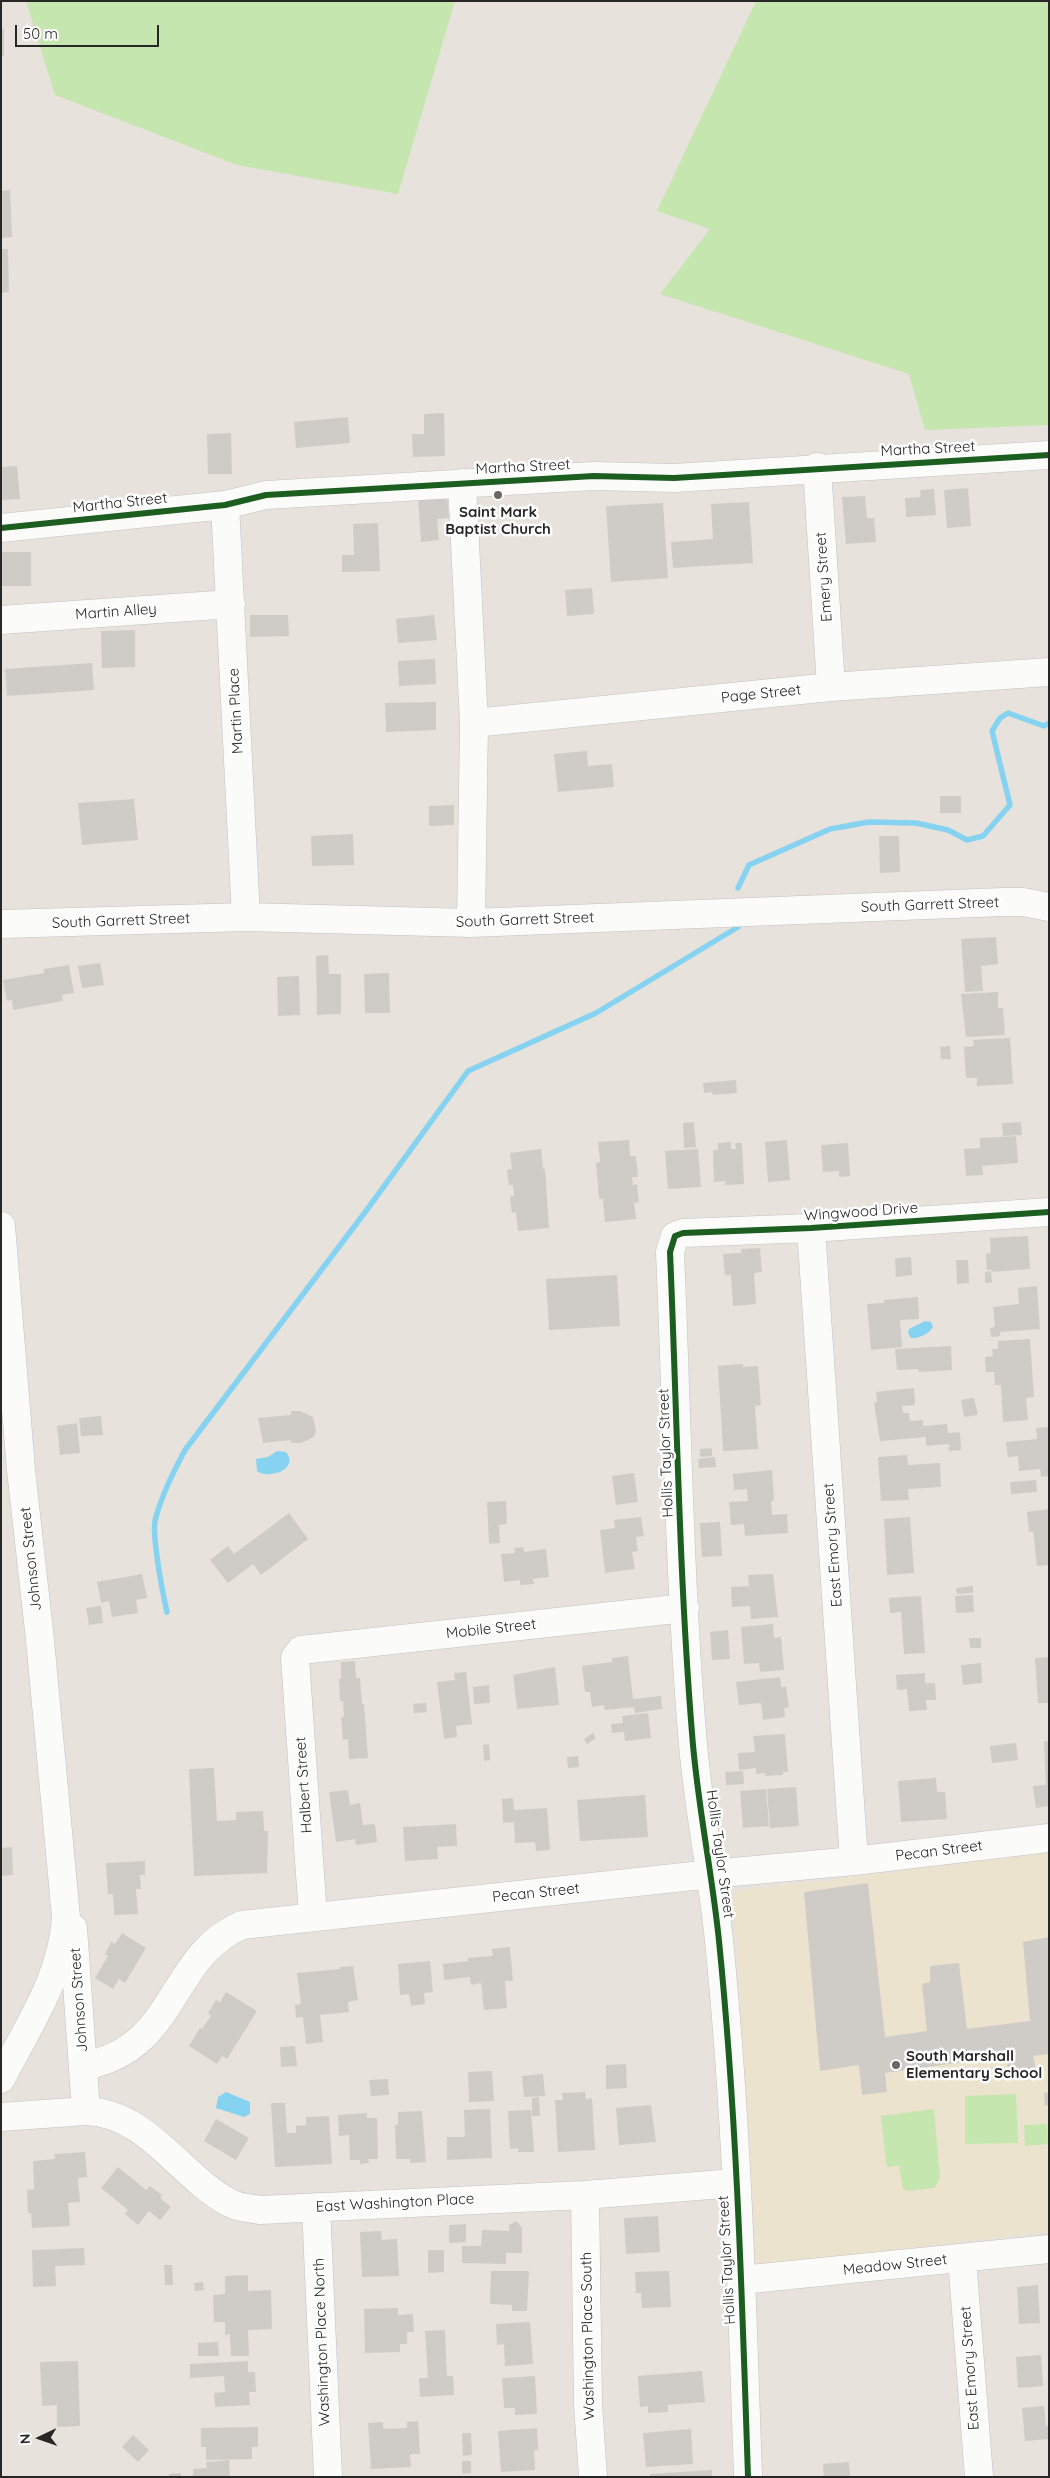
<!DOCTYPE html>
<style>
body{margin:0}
#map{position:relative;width:1050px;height:2478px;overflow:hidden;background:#e7e2db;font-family:Quicksand,sans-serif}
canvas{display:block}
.frame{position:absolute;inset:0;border:2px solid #272727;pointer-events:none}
.north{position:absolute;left:15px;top:2413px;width:50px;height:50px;-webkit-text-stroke:4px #fff;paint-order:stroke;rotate:267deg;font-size:14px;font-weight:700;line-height:20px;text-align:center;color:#272727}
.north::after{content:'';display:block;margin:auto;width:18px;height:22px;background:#272727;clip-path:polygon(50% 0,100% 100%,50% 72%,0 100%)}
.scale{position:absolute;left:15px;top:25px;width:144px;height:22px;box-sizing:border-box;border:2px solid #272727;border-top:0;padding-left:6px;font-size:15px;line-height:18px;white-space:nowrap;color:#272727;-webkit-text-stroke:4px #fff;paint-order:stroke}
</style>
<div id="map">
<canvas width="1050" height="2478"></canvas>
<div class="frame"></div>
<div class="north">N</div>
<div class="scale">50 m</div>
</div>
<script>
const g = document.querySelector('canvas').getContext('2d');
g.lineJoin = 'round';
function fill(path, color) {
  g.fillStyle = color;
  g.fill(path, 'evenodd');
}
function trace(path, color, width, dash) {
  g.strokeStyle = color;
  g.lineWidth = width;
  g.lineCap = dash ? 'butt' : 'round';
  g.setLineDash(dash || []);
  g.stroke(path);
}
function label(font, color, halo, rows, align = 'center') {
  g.font = font + ' Quicksand,sans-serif';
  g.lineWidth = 5;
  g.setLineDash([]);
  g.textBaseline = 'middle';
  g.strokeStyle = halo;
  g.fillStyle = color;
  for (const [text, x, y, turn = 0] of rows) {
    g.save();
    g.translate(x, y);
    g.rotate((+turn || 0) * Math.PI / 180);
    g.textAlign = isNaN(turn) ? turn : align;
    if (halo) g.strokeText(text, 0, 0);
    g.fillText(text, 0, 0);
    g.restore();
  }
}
fill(new Path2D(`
 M1049,1853V2231L757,2267L734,1900L737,1891Z`), '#ece3ce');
fill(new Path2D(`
 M26,1H455L398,194L237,165L55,95Z
 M756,1H1049V425L925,430L909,374L660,294L710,229L657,211Z
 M1016,2094L1018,2143L965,2144V2096Z
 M934,2109L940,2179L934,2188L907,2191L903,2188L899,2166L888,2167L886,2163L881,2116Z
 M1047,2124L1048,2144L1025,2146L1024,2125Z`), '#c5e6af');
fill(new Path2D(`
 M925,1321L931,1322L933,1327C929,1334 918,1339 911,1338L908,1333L909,1329Z
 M277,1451L286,1452C300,1469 269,1480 257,1471L256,1459L268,1457Z
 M226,2092L250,2102V2114L244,2117L216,2108L218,2097Z`), '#86d3f1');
trace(new Path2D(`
 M738,888L749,865L830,829L869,822L916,823L948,830L967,840L983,836L1010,805L992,731L1000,718L1008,713L1044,726L1049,723
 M167,1612C163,1595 152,1537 155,1521C161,1496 173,1473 185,1450L366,1211L468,1071L596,1013L738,927`), '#86d3f1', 5.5);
fill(new Path2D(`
 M1,29H4V56H1Z
 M10,190L12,237L1,238V191Z
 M1,249H8L9,292L1,293Z
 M444,413L445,456L413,457L412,434H424V414Z
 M348,417L350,443L296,448L294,422Z
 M231,433L232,474H208L207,434Z
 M17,466L20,499L1,500V467Z
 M968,488L971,526L947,528L944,490Z
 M934,489L936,515L906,517L905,498L921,497L920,490Z
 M447,495L449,518L437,519L439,540L421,542L418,497Z
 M865,496L867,518H874L876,542L846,544L842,497Z
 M749,502L753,563L673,568L671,542L713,539L711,504Z
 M663,503L668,578L611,582L606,506Z
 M378,523L380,571L342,572V555H354L353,524Z
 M1,552H31V586H1Z
 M592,588L594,614L567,616L565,590Z
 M250,615H288L289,636L250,637Z
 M434,615L437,640L398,643L396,619Z
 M135,630V667L102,668L101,631Z
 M435,659L436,684L399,686L398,661Z
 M92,663L94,690L7,696L5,669Z
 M436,702V730L386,732L385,703Z
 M587,751L588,766L612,764L614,787L558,792L554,754Z
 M940,796H961V813H940Z
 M134,799L138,840L82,845L78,803Z
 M454,805V825L429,826V806Z
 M353,834L354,865L312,866L311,836Z
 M879,836H899L900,872L880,873Z
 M996,937L998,964L981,966L983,991L965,992L961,939Z
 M328,955L329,974H341V1014L317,1015L316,956Z
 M100,963L104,985L82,988L78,966Z
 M69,965L74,993L62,995L63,1001L13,1010L12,1000L7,1001L3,980L44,973V969Z
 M389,973L390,1013H365L364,974Z
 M299,976L300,1015L278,1016L277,977Z
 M998,992V1008H1003L1005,1035L966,1037L961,994Z
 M1010,1038L1013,1084L977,1086V1078H966L964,1047L974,1046L973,1040Z
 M950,1046L951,1059H941L940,1047Z
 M736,1080L737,1093L713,1095L712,1092L704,1093L703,1083Z
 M694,1122L696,1147L684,1148L683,1123Z
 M1021,1122L1022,1135L1003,1136L1002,1123Z
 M1016,1136L1018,1163L982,1166L983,1175L966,1176L964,1149L980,1148V1138Z
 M629,1140L630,1156H636L638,1177H632L633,1185L637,1184L639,1202L634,1203L636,1219L605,1222L603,1199H599L596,1163L600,1162L598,1142Z
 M787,1140L790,1180L768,1182L765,1142Z
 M731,1142V1149H736L735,1143H742L744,1184L725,1185V1181L714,1182L713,1150H718V1143Z
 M848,1143L850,1176L839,1177V1171L823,1172L821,1145Z
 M541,1149L543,1169H545L549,1228L518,1231L516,1212L512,1213L510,1197L514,1196L513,1185H509L507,1170L512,1169L510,1153Z
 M698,1149L701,1187L668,1189L665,1151Z
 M1028,1236L1030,1269L992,1272V1270H987L986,1254L991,1253L990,1238Z
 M760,1248L762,1272L754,1273L756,1304L733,1306L731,1275H725L723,1254L741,1253V1249Z
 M911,1257L912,1275L896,1277L895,1258Z
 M956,1260H968L969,1283L957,1284Z
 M991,1271L992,1282L985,1283V1272Z
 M617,1275L620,1326L549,1330L546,1279Z
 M1037,1286L1040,1329L1000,1332V1336L991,1337L990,1328L995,1327L993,1307L1019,1304L1018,1288Z
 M918,1297L919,1319L900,1320L902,1347L871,1350L867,1304L884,1303V1300Z
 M1030,1339L1034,1397L1026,1398L1028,1420L1003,1422L1001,1385H995L994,1372H986L985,1357L993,1356L992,1349H998V1341Z
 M951,1346L952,1370L919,1372L918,1369L897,1370L895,1349Z
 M743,1364V1367L758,1366L761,1405L755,1406L758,1449L723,1451L718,1366Z
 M914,1388L915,1405L902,1406L903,1413H909L910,1421L923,1420V1426L947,1424L948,1433L960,1432L961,1450L949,1451V1444L926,1446V1437L880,1441L874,1403L877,1402L876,1392Z
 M974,1398L978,1415L964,1417L961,1400Z
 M291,1411H300L313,1417L316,1430L314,1437L301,1443H291V1440L263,1443L258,1418L291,1415Z
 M101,1416L103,1435L81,1436L79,1418Z
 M77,1423L80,1453L60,1455L57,1426Z
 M1049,1427V1476L1041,1477L1040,1469L1019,1471L1018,1456L1008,1457L1006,1442L1037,1439L1036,1428Z
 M712,1448V1456L700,1457V1449Z
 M907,1455L908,1465L940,1463L941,1487L908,1489L909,1500L881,1501L878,1457Z
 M715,1457L716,1467L699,1468L698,1459Z
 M772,1470L774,1501H771L772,1515L787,1514L788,1533L745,1536L744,1524L731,1525L729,1502L748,1501L747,1489L734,1490L733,1474Z
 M634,1473L638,1502L616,1505L612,1476Z
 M1036,1480L1037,1492L1011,1494L1010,1482Z
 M506,1501L507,1524L499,1525L500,1543L489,1544L487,1502Z
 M1049,1509V1565L1037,1566L1033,1531L1029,1532L1027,1512Z
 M289,1513L308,1539L261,1575L253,1564L228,1583L210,1560L228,1546L234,1554Z
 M641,1517L644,1536L636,1537L638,1551L632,1552L635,1569L605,1573L600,1530L615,1528L614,1520Z
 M910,1517L914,1573L887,1575L884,1519Z
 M720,1522L722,1556L702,1557L700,1523Z
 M523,1547L524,1552L546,1549L549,1577L533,1579L534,1584L520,1585V1580L504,1582L501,1554L515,1553V1548Z
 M142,1574L147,1598L136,1600L138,1613L112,1617L109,1601L101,1603L97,1582Z
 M773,1574L778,1617L751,1619L750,1606L732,1607L731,1587L749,1586L748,1575Z
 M973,1586V1593L957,1594L956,1588Z
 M973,1595L974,1612L956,1613L955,1596Z
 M921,1596L925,1653L904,1654L901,1612L890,1613L889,1598Z
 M101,1606L103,1623L89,1625L86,1608Z
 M773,1624L774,1638L781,1637L784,1670L760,1672L759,1663L744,1664L741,1627Z
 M728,1630L730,1659L712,1660L710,1632Z
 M969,1638H981V1648H970Z
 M628,1656L633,1699L661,1696L662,1709L635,1713L634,1707L605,1710L604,1705L592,1707L590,1692H585L582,1666L612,1662V1658Z
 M1049,1657V1703H1038L1035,1658Z
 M355,1661L356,1678H360L362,1704H364L368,1758L349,1759L348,1739L343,1740L341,1717H344L343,1701H340L339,1679H341V1662Z
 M981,1663L982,1683L963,1685L961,1665Z
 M555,1667L559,1705L517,1709L513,1675Z
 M466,1672L472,1724L456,1726L457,1737L444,1739L437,1682L455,1680L454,1673Z
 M925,1673V1683H935L936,1700H926L927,1710L909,1711L907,1689L897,1690L896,1675Z
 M780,1677L781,1687H786L789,1707L784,1708L785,1717L763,1720L761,1703L739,1705L736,1682Z
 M489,1685L490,1703L474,1704L473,1687Z
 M426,1703L427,1712L414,1713L413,1704Z
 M648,1713L651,1738L625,1741L624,1732L612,1733L611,1724L623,1723L622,1716Z
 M593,1733L596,1738L587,1744L584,1739Z
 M785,1734L788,1772H783V1775L765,1776V1773L756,1774V1768L739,1770L738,1753L755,1752L753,1736Z
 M1044,1741H1049V1806L1036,1808L1033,1786L1046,1785Z
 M1016,1743L1018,1760L992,1763L990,1746Z
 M489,1744L490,1760L484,1761L483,1745Z
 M578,1756L579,1767L568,1768L567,1757Z
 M214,1768L217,1821L236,1820V1812L263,1811L264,1831H268L267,1873L194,1876L189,1769Z
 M743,1771L744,1784L726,1785L725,1772Z
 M936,1778L937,1792H945L947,1819L901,1822L898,1781Z
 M796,1787L799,1826L770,1828L767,1789Z
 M766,1789L769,1826L743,1828L740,1791Z
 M348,1790L350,1805L360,1803L363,1825L375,1824L377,1842L356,1845L355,1839L336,1842L329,1792Z
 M645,1795L648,1837L580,1841L577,1800Z
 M513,1798L514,1810L547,1808L550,1850L536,1851L535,1842L515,1843L514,1822L503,1823L502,1799Z
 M456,1824L457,1846L437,1847L438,1859L405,1861L403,1827Z
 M12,1847L13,1875L1,1876V1848Z
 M145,1861V1875H140L141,1889H136L138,1914L114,1915L113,1894H108L106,1863Z
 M868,1883L885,2037L927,2031L922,1984L930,1982V1966L959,1963L967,2029L1030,2021L1023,1942L1049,1937V2054L1033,2056L1037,2073L1009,2077L1006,2056L885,2073L887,2092L862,2095L859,2065L820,2071L804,1892Z
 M122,1933L146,1948L125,1983L119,1979L113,1989L95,1978L108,1956L105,1954L111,1942L115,1944Z
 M510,1947L513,1981H505L507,2008L484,2010L481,1983L471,1985L470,1977L444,1980L443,1964L468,1961V1958L493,1956L492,1949Z
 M430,1961L433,1992L424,1993L425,2004L411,2006L409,1994L400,1995L398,1964Z
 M353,1966L358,2000L348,2002L349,2012L320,2015L323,2042L306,2044L303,2017L296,2018L295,2005L301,2004L297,1973L340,1969V1967Z
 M226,1992L257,2011L227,2059L222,2056L217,2064L189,2046L200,2028L202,2029L211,2016L208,2013L216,2000L220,2002Z
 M295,2046L297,2066L281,2067L280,2047Z
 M626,2064L627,2088L606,2089V2065Z
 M492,2071L494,2101L469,2102L468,2072Z
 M543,2074L545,2096L524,2097L522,2076Z
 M388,2079L389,2095L371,2096L369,2080Z
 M585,2092L586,2099L592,2098L595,2150L558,2152L555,2100H563L562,2093Z
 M1049,2092V2105L1045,2106L1044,2093Z
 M539,2097L540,2116H532V2098Z
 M271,2103H285L287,2133H296V2126L306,2125V2117L329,2116L332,2164L275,2167Z
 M651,2105L656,2142L619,2145L616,2108Z
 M490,2109L492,2158L447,2160V2137H465L464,2110Z
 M531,2110L534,2152H518V2148L510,2149L508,2111Z
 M422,2111L426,2162L410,2163V2159H396L395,2125H398V2112Z
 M367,2113V2118H377L378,2159H368L369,2163L360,2164V2160H350L349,2135L339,2136L338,2115Z
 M216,2119L249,2138L236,2160L204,2141Z
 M85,2152L87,2177L78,2178L80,2202L68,2203L70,2226L32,2228L31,2213H28L27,2190L34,2189L33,2161L55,2159L54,2154Z
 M118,2167L146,2190L150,2186L162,2195L160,2198L171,2207L160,2220L149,2211L138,2225L125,2214L128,2210L101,2188Z
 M658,2216L660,2252L626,2254L624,2218Z
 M517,2221L522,2228V2253H506V2264L462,2263V2246H481L482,2230L509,2231V2225Z
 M466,2224V2242L449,2243V2225Z
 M381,2231L382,2240L397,2239L399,2276L362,2277L360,2232Z
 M84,2248L85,2265L55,2266L56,2286L33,2287L32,2250Z
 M428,2250H444V2272L428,2273Z
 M164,2265H172L173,2285H165Z
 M491,2271H529L527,2311H512V2305L490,2304Z
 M669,2271L671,2307L642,2308L641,2293H636L635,2272Z
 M248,2275V2291L271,2290L272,2329L248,2330L249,2356H231L230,2334L225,2335V2322H214L213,2295L225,2294V2276Z
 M203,2282L204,2290L195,2291L194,2283Z
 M1038,2285L1040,2323L1019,2324L1017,2287Z
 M398,2308V2315L413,2314L414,2332H407V2344H400V2352L365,2353L364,2309Z
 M530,2322L533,2364L505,2366L504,2344L497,2345L496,2324Z
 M445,2330L447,2376H453L454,2395L420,2397L419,2378H428L425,2331Z
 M218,2342L219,2356H198V2343Z
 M1041,2355L1043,2386L1018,2388L1016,2357Z
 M78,2361L80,2426L57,2427V2405L42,2406L40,2362Z
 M248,2361V2372H255L256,2392H249L250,2405L215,2407L214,2393L225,2392L224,2376L190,2378V2364Z
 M702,2371L705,2402L668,2405V2412L648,2413V2406L640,2407L638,2376Z
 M535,2376L537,2414L515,2415V2408H504L502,2378Z
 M1044,2406L1046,2426H1049V2439L1025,2441L1022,2408Z
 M418,2421L420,2454H410L411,2467L371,2469L368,2423L383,2422V2428L386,2429L407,2428V2422Z
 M258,2427V2447H252V2459L206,2460V2447H201V2428Z
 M537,2428L538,2450H534L535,2470L501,2472L498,2431Z
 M691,2429L693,2464L646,2467L643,2433Z
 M462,2433H471L472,2455L463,2456Z
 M133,2435L149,2450L138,2462L122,2447Z
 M229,2460L230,2477H193V2469L207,2468L206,2462Z
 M462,2461H471V2473L462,2474Z
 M849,2462L850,2477H824L823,2464Z
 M712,2470V2477H650V2474Z
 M181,2473V2477H169V2474Z`), '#cfccc7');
const minor = new Path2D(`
 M817,467L831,687
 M462,483L474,723L471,923
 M225,505L246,917
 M1,528L225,505L266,495L594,476L674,478L1049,455
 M1,620L231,604
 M474,723L831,687L1049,672
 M1,924L246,917L471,923L1003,902H1023L1049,907
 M1,1226L21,1470L40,1640L66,1917C63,1976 27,2028 1,2079
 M811,1228L854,1861
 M313,1917L295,1658L301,1650L685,1608
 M73,1928L86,2111
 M84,2066C179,2048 167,1957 242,1925L711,1874L854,1861L1049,1838
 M1,2117L86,2111C148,2113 180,2177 230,2203C239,2208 250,2208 260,2210L585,2195L735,2183
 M585,2195L588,2404L593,2477
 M316,2207L328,2477
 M962,2259L979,2477
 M741,2280L1049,2249
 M748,2477C742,2298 737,2119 719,1941C712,1871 697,1803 692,1733C679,1573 677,1412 670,1252L675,1236L683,1233L811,1228L1049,1212`);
trace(minor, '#c3c1c2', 29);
trace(minor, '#fbfbfa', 28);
trace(new Path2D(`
 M1,528L225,505L266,495L594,476L674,478L1049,455
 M748,2477C742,2298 737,2119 719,1941C712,1871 697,1803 692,1733C679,1573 677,1412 670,1252L675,1236L683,1233L811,1228L1049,1212`), '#1b5e20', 6);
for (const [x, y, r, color] of [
 [498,495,5,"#6a6866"],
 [896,2065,5,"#6a6866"]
]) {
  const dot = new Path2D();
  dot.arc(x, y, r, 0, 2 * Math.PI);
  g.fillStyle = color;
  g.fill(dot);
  trace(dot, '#fff', 2);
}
label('15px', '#272727', '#fff', [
 ["Martha Street",928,449,-3],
 ["Martha Street",523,467,-3],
 ["Martha Street",120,503,-6],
 ["Emery Street",824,577,-94],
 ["Martin Alley",116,612,-4],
 ["Page Street",761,694,-6],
 ["Martin Place",236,711,-93],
 ["South Garrett Street",930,905,-2],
 ["South Garrett Street",525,920,-2],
 ["South Garrett Street",121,921,-2],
 ["Wingwood Drive",861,1212,-4],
 ["Hollis Taylor Street",666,1453,-92],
 ["East Emory Street",833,1545,-94],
 ["Johnson Street",31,1559,-96],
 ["Mobile Street",491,1629,-6],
 ["Halbert Street",304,1785,-94],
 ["Pecan Street",939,1851,-7],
 ["Hollis Taylor Street",720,1854,82],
 ["Pecan Street",536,1893,-6],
 ["Johnson Street",79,2000,-94],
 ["East Washington Place",395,2203,-3],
 ["Hollis Taylor Street",727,2260,-93],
 ["Meadow Street",895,2265,-6],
 ["Washington Place South",588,2336,-91],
 ["Washington Place North",322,2342,-92],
 ["East Emory Street",970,2368,-94]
]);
label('bold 15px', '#272727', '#fff', [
 ["Saint Mark",498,512],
 ["Baptist Church",498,529],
 ["South Marshall",906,2056,"left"],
 ["Elementary School",906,2073,"left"]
]);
</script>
